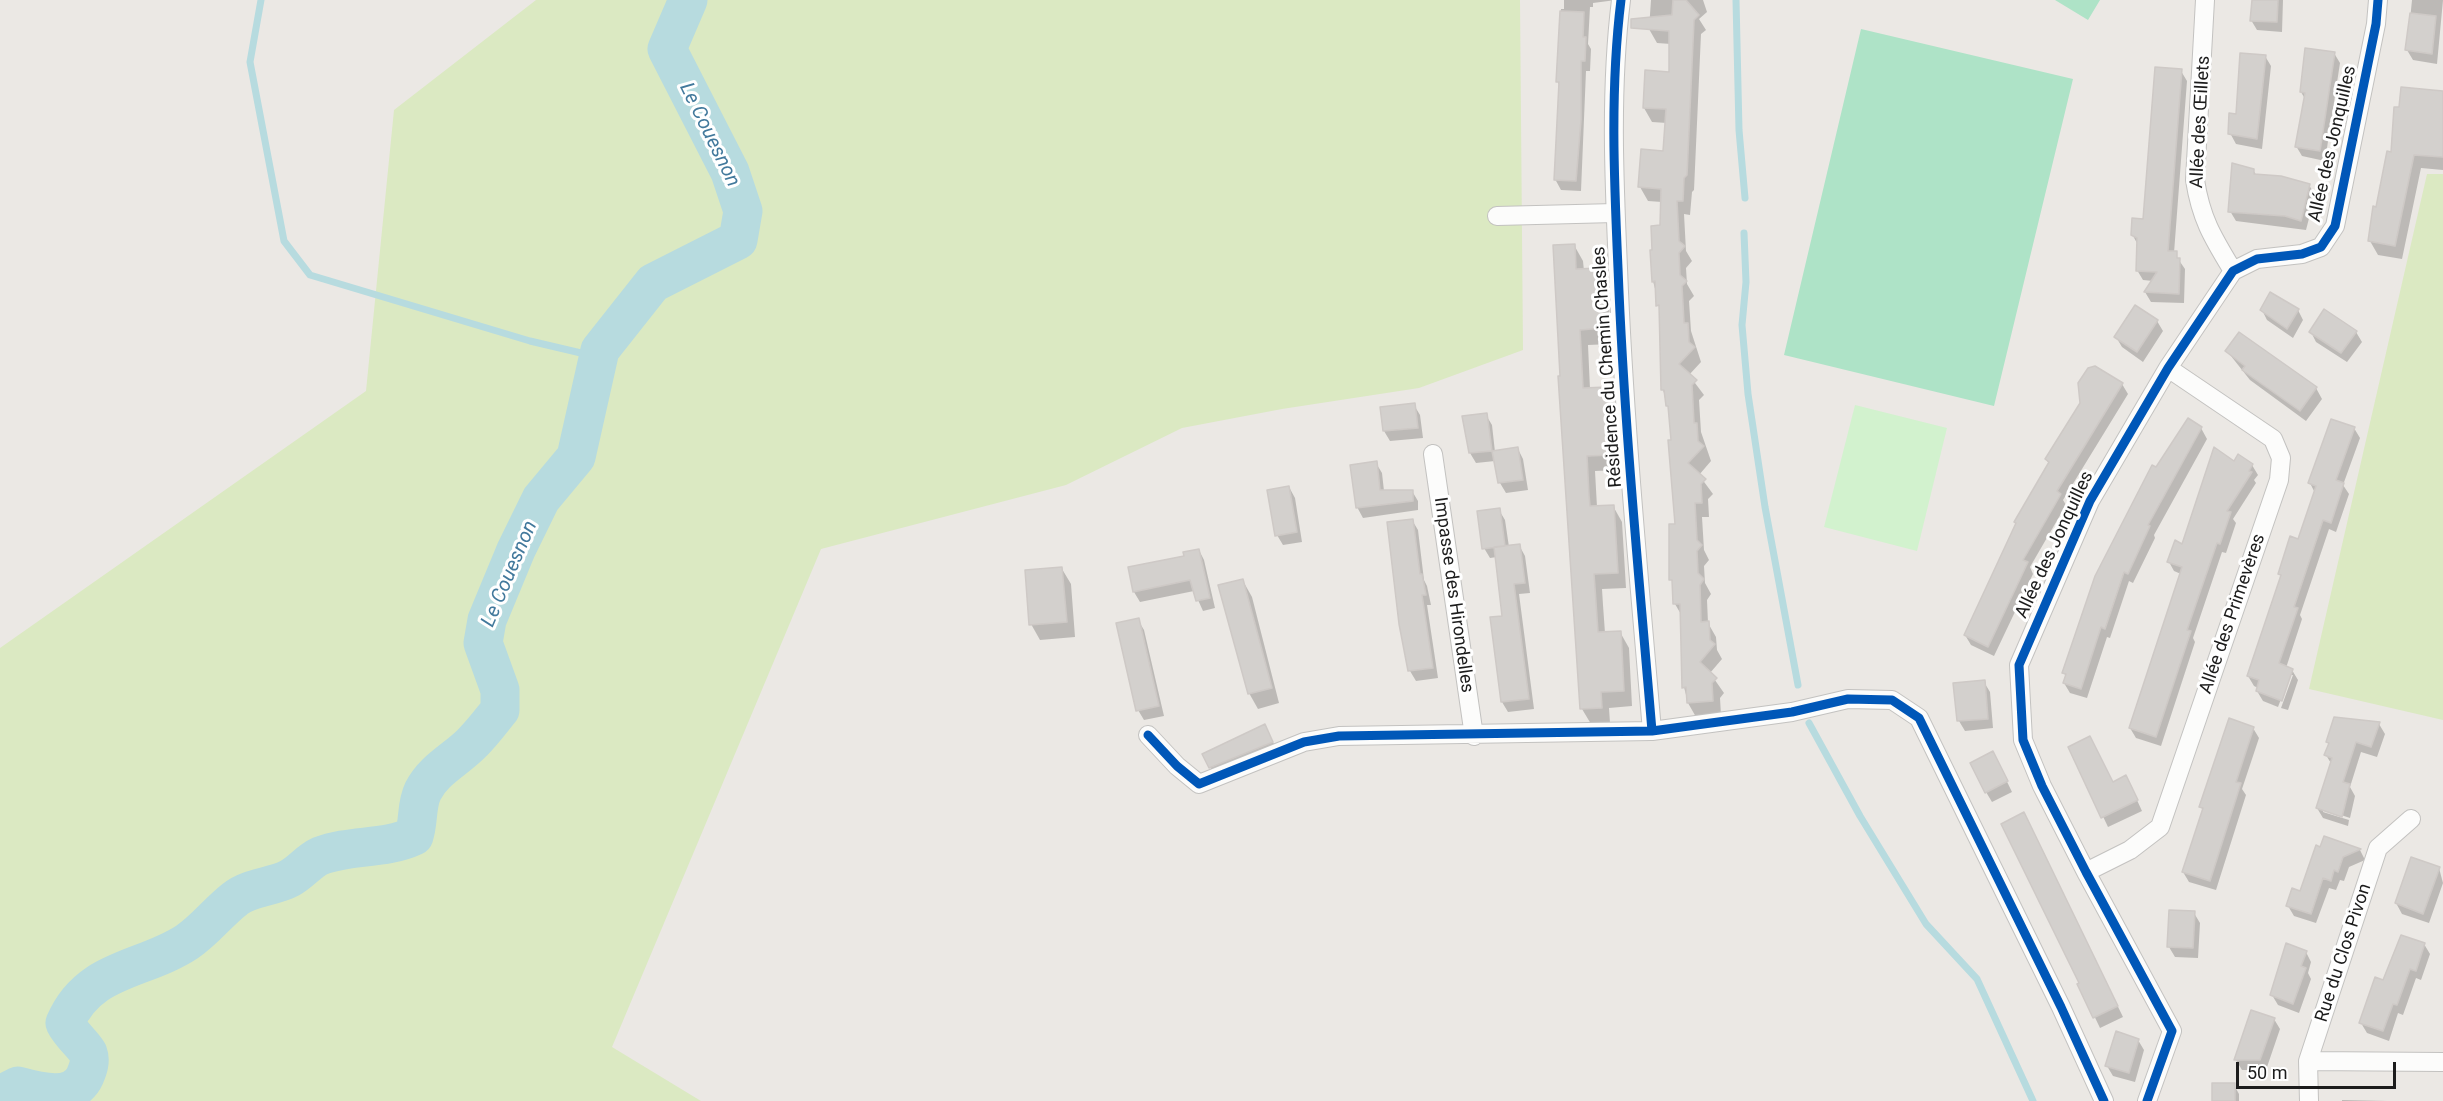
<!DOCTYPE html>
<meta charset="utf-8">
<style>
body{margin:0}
#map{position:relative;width:2443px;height:1101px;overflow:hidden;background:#ebe8e4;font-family:Roboto,sans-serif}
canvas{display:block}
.scale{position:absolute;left:2236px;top:1062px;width:160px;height:27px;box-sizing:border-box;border:3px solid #1c1c1c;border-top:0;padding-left:8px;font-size:18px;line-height:21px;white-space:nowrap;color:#1c1c1c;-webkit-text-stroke:4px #fff;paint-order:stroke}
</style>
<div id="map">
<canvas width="2443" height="1101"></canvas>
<div class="scale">50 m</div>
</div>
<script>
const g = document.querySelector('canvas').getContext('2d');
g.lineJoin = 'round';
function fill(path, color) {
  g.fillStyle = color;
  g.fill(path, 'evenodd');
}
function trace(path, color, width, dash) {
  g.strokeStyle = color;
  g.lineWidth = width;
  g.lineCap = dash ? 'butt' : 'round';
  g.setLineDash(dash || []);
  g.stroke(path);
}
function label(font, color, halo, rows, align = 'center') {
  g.font = font + ' Roboto,sans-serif';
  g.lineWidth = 6;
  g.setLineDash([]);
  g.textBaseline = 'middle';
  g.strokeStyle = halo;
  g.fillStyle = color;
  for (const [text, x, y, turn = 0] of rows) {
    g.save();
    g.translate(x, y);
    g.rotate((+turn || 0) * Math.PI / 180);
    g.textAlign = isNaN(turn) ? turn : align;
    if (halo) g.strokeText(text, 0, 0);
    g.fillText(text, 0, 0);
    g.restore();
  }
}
fill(new Path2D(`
 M536,0H1520L1523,350L1419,388L1282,409L1182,428L1066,485L821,549L612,1047L701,1101H0V648L366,391L394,110Z
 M2427,174H2443V720L2309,689Z`), '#dbe9c2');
fill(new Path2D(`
 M1855,405L1947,428L1917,551L1824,527Z`), '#d2f2ce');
fill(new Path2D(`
 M2055,0H2100L2088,20Z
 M1861,29L2073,79L1994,406L1784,355Z`), '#aee3c7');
fill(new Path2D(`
 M1564,0H1616L1593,3V7H1590L1588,44L1591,49L1590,71H1586L1581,191L1561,190L1555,179L1561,88L1557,81L1561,9H1564Z
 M1651,0H1703L1707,12L1699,19L1706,30L1701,34L1694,190L1692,192L1690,215L1684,214L1686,251L1692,261L1686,268L1687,284L1694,296L1689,301L1691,331L1701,362L1689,375L1704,395L1699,400L1701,432L1711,461L1699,475L1713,494L1708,499L1709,517H1702L1704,550L1709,560L1704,566L1705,583L1711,594L1707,600L1708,623L1716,637L1717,650L1722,659L1710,673L1724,693L1720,698L1721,715L1696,717L1688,703L1684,687L1682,616L1675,604L1677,525L1673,441L1670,411L1663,390L1661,312L1653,281L1662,226V202L1648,201L1640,187L1665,152L1667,123L1652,122L1644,108L1671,73V44L1657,43L1649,29Z
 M2252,0H2283L2282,32L2257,30L2251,20Z
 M2412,0H2443L2437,64L2413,60L2407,50Z
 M2334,53L2340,63L2325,161L2302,156L2296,146L2305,99L2301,92Z
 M2265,56L2271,66L2262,149L2236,144L2230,133Z
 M2181,71L2187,81L2174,253L2185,269L2184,303L2151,302L2145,292L2153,281L2143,280L2137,270L2138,245L2132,234L2145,221Z
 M2443,107V170L2421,168L2402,259L2378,255L2370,241L2393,154Z
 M2253,170L2257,176L2309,185L2315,195L2306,230L2236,221L2230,211Z
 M1574,245L1583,261L1584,271L1599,270L1608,285L1611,344L1588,345L1590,389L1606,388L1615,404L1619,470L1595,471L1597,507L1613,506L1622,522L1626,588L1602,589L1603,605L1605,633L1620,632L1629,648L1632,706L1609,708L1610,723L1591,724L1582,709L1562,377Z
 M2262,310H2298L2303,320L2293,338L2267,320Z
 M2157,321L2163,331L2143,362L2122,347L2116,337Z
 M2311,332H2356L2362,342L2347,362L2316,342Z
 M2227,351L2316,388L2322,399L2306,421L2250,380Z
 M2122,384L2128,394L2063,500L2066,505L2030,567L2033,574L1994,656L1971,645L1965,635L2049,464L2046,459L2081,403Z
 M1414,405L1420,415L1423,438L1390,441L1384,431L1381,409Z
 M1486,415L1492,425L1495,452L1518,449L1523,459L1528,490L1506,493L1500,483L1495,461L1476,463L1470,453Z
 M2201,428L2207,439L2154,535L2155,538L2133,583L2129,581L2110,638L2107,637L2087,698L2070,693L2064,683L2066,677L2064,673L2157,469Z
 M2354,428L2360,438L2343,485L2349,494L2336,532L2329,529L2300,615L2302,619L2286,668L2292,670L2298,680L2288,710L2281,708L2293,675H2290L2278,707L2263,701L2257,691L2258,688L2254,686L2248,676L2282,578L2279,573L2299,541L2315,493L2310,483Z
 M2238,456L2252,465L2258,475L2254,480L2256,483L2233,519L2236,523L2226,553L2222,552L2193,638L2195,642L2161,746L2136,738L2130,728L2181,574L2174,571L2169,562L2183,546Z
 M1376,463L1382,473L1384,491H1412L1418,501V510L1363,518L1357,507Z
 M1289,487L1295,498L1302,542L1283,545L1277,535Z
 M1499,510L1505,520L1509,547L1519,545L1525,556L1530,593L1519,594L1534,709L1508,712L1502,702L1504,617L1497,557L1490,558L1484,548Z
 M1412,520L1418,530L1424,580L1427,586L1431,605H1427L1438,678L1416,681L1410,671Z
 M1199,550L1204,560L1215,608L1203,611L1194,591L1140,602L1134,592Z
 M1062,569L1071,584L1075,637L1040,640L1031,624Z
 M1243,581L1252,597L1279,703L1258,709L1249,693Z
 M1138,620L1144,630L1164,716L1144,720L1138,710Z
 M1984,682L1990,692L1993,728L1965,731L1959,721L1955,684Z
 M2379,724L2385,734L2377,757L2361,752L2350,787L2355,796L2350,818L2323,809V812L2349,820L2348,826L2323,818L2317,808L2332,765L2326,755L2329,745L2327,742Z
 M2253,728L2259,738L2242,789L2246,795L2216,890L2189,882L2183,872L2203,811L2201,807Z
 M1270,736L1278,752L1216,777L1210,767Z
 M2070,747L2113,783L2131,787L2142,811L2108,827Z
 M1998,763L2012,792L1992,802L1986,792Z
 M2029,824L2123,1017L2100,1028L2079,984H2081Z
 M2324,838L2360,850L2365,860L2349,867L2344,881L2340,880L2336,890L2329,888L2316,923L2294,916L2288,906L2301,893Z
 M2439,868L2443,883L2429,923L2402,914L2396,903Z
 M2194,913L2200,923L2198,958L2175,957L2169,947Z
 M2424,944L2430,954L2421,980L2416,978L2403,1015L2398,1013L2389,1041L2367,1033L2361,1023L2383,982Z
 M2306,952L2311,962L2308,973L2311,979L2299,1013L2278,1005L2272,995Z
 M2252,1012L2274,1019L2280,1029L2266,1070H2242L2236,1060Z
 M2138,1040L2144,1050L2135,1082L2113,1076L2107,1066Z
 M2234,1085L2239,1094V1101H2214Z
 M2342,1100L2388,1101H2342Z`), '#0003');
trace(new Path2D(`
 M261,0L250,62L284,241L310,275L530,341L598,357
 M1736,0L1739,130L1745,198
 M1744,233L1746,282L1742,325L1748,394L1765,507L1798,685
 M1809,723L1860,816L1926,924L1977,979L2033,1101`), '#b7dbdf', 7);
trace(new Path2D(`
 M0,1095L18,1086C40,1092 74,1101 85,1076C88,1069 91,1061 88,1053C84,1045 71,1035 65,1023C89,967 143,971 187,942C205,930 218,912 235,899C249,887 274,887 290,878C301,872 309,861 320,856C351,844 384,850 414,836C419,821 416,805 423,791C434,769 457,759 473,742C483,732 491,721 500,710V690L483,643L487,620L516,550L541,499L576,457L600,350L653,283L738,240L743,211L730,172L667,49L688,0`), '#b7dbdf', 39);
const building = new Path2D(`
 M1673,0H1686L1699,15L1694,20L1687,175L1684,178L1683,201H1677L1679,241L1685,246L1679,253L1680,275L1687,281L1682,286L1684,323H1688L1689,342L1695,347L1679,364L1697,380L1692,385L1694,423H1697L1698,441L1704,446L1688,463L1706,479L1701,484L1702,503H1695L1697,540L1702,545L1697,551L1698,573L1704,579L1700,585L1701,622L1709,621L1710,640L1715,644L1700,662L1717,678L1712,683L1713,701L1687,703L1686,687L1682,688L1680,604H1673L1672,580H1669V524H1675L1668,440H1671L1668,406H1666L1664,390H1661L1659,305L1656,306L1655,281L1652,282L1650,250H1652L1651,226L1660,225L1661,189L1638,187L1641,149L1663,151L1666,109L1643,108L1645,70L1669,72V31L1631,28V19L1672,15Z
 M2252,0H2278L2277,22L2250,21Z
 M1560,11L1584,12L1583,37H1586L1585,61H1581V120L1576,181L1554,180L1559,82H1556Z
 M2410,13L2436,16L2432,54L2405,50Z
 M2305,48L2335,52L2320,151L2295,147L2305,93L2300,92Z
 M2240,53L2266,55L2257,139L2228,134L2229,113L2236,114Z
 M2155,67L2182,69L2168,251H2177V258H2180L2179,294L2144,292L2157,272L2136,271L2137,238L2131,235L2132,218L2143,219Z
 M2401,87L2443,91V157L2414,155L2395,246L2368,241L2373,206L2376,207L2387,151L2391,152L2394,107H2399Z
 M2232,163L2254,169V174L2281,176L2310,184L2301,221L2285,216L2228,212Z
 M1575,244L1576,269L1599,268L1603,328L1580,330L1583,388L1607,387L1611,455L1587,456L1589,495L1590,506L1614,505L1618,573L1594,574L1595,588L1598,632L1621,631L1624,691L1601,692L1602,708L1580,709L1558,376H1560L1553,245Z
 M2270,292L2299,309L2287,329L2260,310Z
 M2135,305L2158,320L2137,352L2114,337Z
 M2324,309L2357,331L2341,353L2309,332Z
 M2239,332L2317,387L2300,411L2242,370L2245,366L2225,351Z
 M2095,366L2123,383L2057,491L2061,494L2023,560L2028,562L1988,647L1964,635L2016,523L2014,522L2049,462L2045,459L2080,403L2078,383L2088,368Z
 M1415,403L1418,428L1383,431L1380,407Z
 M1487,413L1492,451L1469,453L1462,416Z
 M2188,418L2202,427L2148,525L2150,526L2128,574L2124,572L2105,629L2101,627L2081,689L2063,683L2066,674L2062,673L2095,576L2152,465L2156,467Z
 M2331,419L2355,427L2336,480L2344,483L2331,523L2323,520L2294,607L2298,608L2279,663L2293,669L2282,701L2256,691L2259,680L2247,676L2281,575L2278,574L2290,536L2298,539L2316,486L2308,483Z
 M1518,447L1523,480L1498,483L1492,451Z
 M2214,447L2234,461L2238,454L2253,464L2249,471L2252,472L2227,511L2231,512L2220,544L2217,543L2187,630L2191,631L2156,737L2129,728L2182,567L2167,562L2175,540L2182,544Z
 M1377,461L1380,490H1413V501L1356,508L1350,465Z
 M1289,486L1297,532L1275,536L1267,490Z
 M1500,508L1505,546L1482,549L1477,511Z
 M1413,519L1420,574H1422L1426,595H1422L1433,668L1408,671L1399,624L1387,522Z
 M1520,544L1525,583L1514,584L1529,699L1501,702L1490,617L1502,616L1494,547Z
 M1199,549L1210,598L1196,601L1190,580L1133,592L1128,567L1184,556L1183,552Z
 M1062,567L1067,622L1029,625L1025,570Z
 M1243,579L1272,688L1248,694L1218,585Z
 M1139,618L1159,706L1136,711L1116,623Z
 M1985,680L1988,719L1957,721L1953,683Z
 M2334,717L2380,722L2371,747L2356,742L2343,782L2350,784L2342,817L2316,808L2332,758L2324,755L2329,743L2326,742Z
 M2229,718L2254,727L2236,782L2241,783L2210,881L2182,872L2203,808L2199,807Z
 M1265,724L1273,742L1209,768L1202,754Z
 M2090,736L2113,782L2126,775L2138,800L2101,818L2068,747Z
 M1993,751L2008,781L1985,793L1970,763Z
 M2024,812L2118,1006L2093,1018L2077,984L2079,983L2001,824Z
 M2324,836L2361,849L2343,857L2338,872L2334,870L2331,881L2323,878L2311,914L2286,906L2292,888L2300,891L2316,845L2320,847Z
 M2411,857L2440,867L2423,914L2395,903Z
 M2169,910L2195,911L2193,948L2167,947Z
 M2401,935L2425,943L2416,971L2410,969L2397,1005L2393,1004L2383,1031L2359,1023L2375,977L2383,980Z
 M2286,943L2307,951L2301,966L2306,968L2293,1004L2270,995Z
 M2251,1010L2275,1018L2260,1060H2234Z
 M2116,1031L2139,1039L2129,1073L2105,1066Z
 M2212,1083H2235V1101H2212Z`);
fill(building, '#d3d0cd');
trace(building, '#cec9c6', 1.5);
const minor = new Path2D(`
 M1621,0C1610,89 1614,179 1618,268C1624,423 1639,577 1652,731
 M2205,0L2195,180C2201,219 2213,238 2233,271
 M1497,216L1615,213
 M1433,454L1474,736
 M1148,735L1177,766L1199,784L1304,742L1339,736L1652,731L1792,712L1848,699L1892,700L1919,718L2061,1007L2104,1101
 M2086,872L2130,850L2160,827L2279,480L2281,458L2273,439L2168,368
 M2308,1061L2443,1062
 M2147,1101L2172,1031L2086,872L2042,786L2023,740L2019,665L2090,501L2168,368L2233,271L2257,259L2302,254L2321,247L2335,226L2376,24L2378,0
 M2309,1101L2308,1061L2378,848L2411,819`);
trace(minor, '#c3c2c0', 20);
trace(minor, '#fcfcfb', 18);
trace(new Path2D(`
 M1621,0C1610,89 1614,179 1618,268C1624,423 1639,577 1652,731
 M1148,735L1177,766L1199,784L1304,742L1339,736L1652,731L1792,712L1848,699L1892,700L1919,718L2061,1007L2104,1101
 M2147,1101L2172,1031L2086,872L2042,786L2023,740L2019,665L2090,501L2168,368L2233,271L2257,259L2302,254L2321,247L2335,226L2376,24L2378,0`), '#0057b8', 9);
label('18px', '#1c1c1c', '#fff', [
 ["Allée des Œillets",2201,122,-87],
 ["Allée des Jonquilles",2333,144,-77],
 ["Résidence du Chemin Chasles",1608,367,-94],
 ["Allée des Jonquilles",2055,545,-65],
 ["Impasse des Hirondelles",1453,595,82],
 ["Allée des Primevères",2233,614,-71],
 ["Rue du Clos Pivon",2344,953,-72]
]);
label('italic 20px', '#42799c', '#fff', [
 ["Le Couesnon",709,135,64],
 ["Le Couesnon",510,574,-67]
]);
</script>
